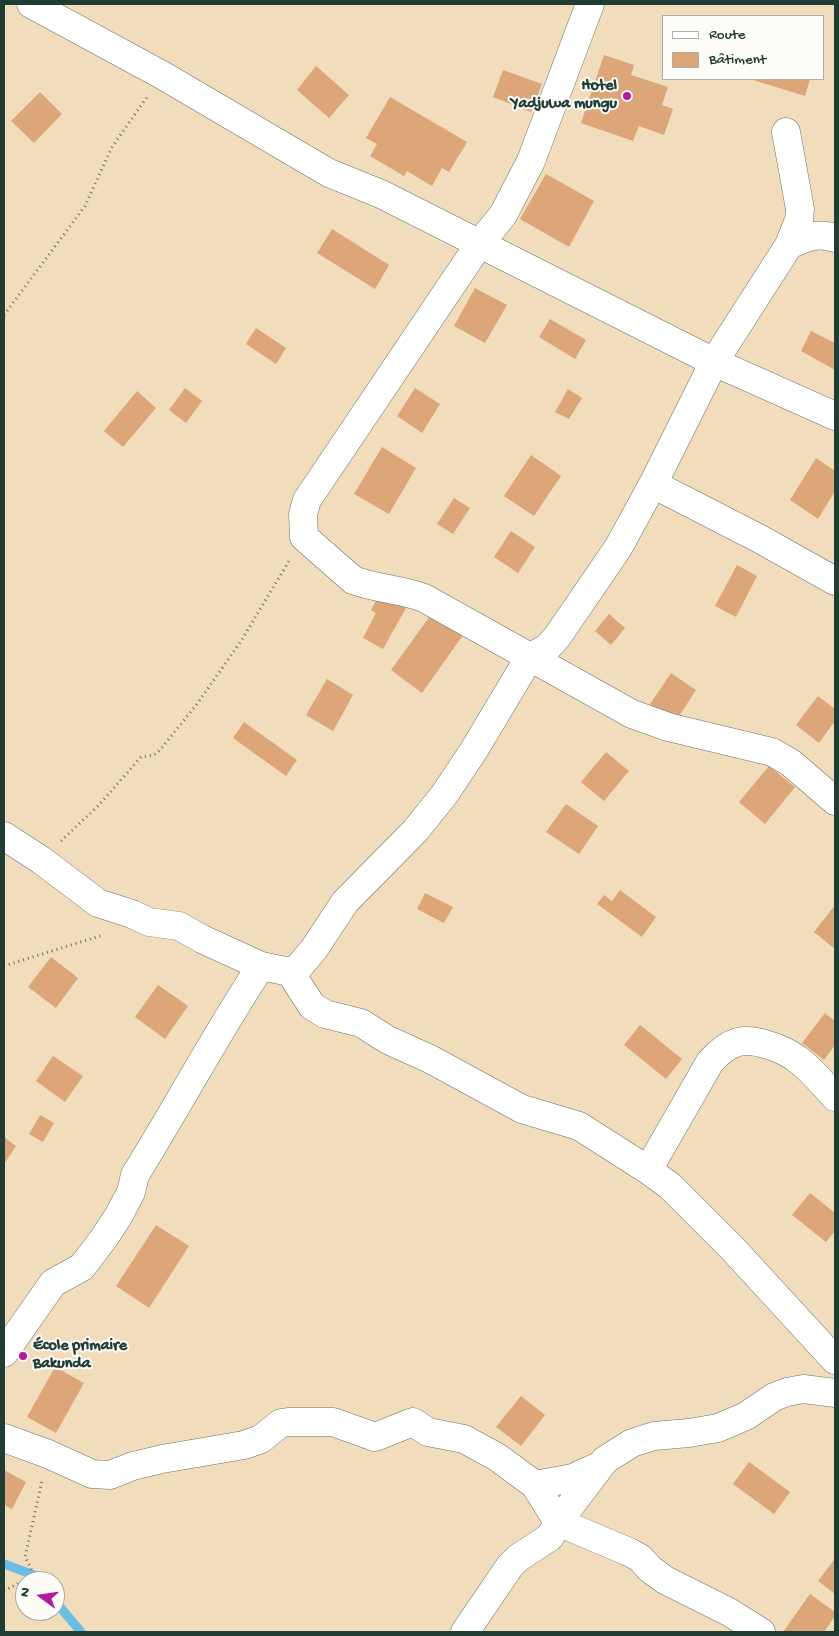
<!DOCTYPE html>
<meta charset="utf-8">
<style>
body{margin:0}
#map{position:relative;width:839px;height:1636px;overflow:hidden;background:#f1dcbb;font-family:"Gochi Hand",sans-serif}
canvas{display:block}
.frame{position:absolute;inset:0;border:5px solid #1f3d34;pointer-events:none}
.legend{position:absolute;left:662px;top:15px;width:162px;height:65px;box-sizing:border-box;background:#fdfcf7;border:1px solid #a4b0a9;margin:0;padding:6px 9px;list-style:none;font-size:15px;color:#1f3d34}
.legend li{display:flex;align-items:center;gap:10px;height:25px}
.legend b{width:25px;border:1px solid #a4b0a9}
.north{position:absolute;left:15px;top:1571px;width:50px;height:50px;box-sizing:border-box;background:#fdfcf7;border:1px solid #a4b0a9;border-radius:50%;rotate:284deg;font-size:14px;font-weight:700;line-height:20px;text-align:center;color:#1f3d34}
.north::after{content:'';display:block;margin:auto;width:18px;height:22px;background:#b5179e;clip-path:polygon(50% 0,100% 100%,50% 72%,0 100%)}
</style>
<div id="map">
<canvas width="839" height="1636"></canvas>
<div class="frame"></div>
<ul class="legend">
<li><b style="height:6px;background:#fff"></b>Route</li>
<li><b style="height:14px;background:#dca679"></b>Bâtiment</li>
</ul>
<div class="north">N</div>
</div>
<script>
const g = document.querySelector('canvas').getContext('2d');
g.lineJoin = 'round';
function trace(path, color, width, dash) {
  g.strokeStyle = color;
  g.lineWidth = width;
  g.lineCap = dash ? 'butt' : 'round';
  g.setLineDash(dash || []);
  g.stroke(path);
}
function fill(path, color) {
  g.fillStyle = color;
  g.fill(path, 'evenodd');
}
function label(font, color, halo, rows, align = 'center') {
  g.font = font + ' "Gochi Hand",sans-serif';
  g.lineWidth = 4;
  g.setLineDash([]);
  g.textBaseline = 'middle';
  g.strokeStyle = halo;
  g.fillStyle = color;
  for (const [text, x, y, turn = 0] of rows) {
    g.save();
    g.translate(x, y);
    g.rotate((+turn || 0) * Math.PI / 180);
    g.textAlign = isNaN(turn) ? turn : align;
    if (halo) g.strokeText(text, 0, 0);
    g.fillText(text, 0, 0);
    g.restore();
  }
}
trace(new Path2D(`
 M4,1564L34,1575L39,1581
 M55,1601L81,1632`), '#68bee5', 9);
fill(new Path2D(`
 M604,55L634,65L631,75L668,87L662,105L673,109L664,135L639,126L633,141L581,123Z
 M316,66L349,95L329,118L297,90Z
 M503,70L542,84L531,112L493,97Z
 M750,79H810L805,96Z
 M40,92L62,114L34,143L11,121Z
 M390,97L467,142L449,172L442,168L432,186L407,171L404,176L370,156L377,144L366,138Z
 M546,174L594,201L569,247L520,219Z
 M332,229L389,265L375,289L317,253Z
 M475,288L507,305L485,343L454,326Z
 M550,319L586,340L575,359L539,337Z
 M256,328L286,348L276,364L246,344Z
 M811,331L835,343V370L801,351Z
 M185,388L202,401L186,423L169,410Z
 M415,388L440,404L422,433L397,416Z
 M568,389L582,398L569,419L555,412Z
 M137,391L156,408L123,447L104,431Z
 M382,447L416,468L389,514L354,494Z
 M531,455L561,476L534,516L504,496Z
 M816,458L835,471V491L818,519L790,500Z
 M454,498L470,508L453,534L437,524Z
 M511,531L535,547L518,573L494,557Z
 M737,565L757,576L736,617L715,606Z
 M380,593L406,608L383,649L363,638L376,613L371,610Z
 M435,609L466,631L422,693L391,670Z
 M609,614L625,628L611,645L595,631Z
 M671,673L696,690L676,721L650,704Z
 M327,679L353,695L333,731L306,715Z
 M818,696L835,709V721L819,743L796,725Z
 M244,722L297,760L286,776L233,738Z
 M606,752L629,771L604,801L581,782Z
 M769,766L795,787L765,824L739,802Z
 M566,804L598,826L579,854L546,832Z
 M620,890L656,917L642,937L597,904L604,895L612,901Z
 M425,893L453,907L444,923L417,909Z
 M835,905V949L814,932Z
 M51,957L78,978L56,1008L28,987Z
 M158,985L188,1006L165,1039L135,1017Z
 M825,1013L835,1021V1045L824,1060L802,1043Z
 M640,1025L682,1059L666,1079L624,1045Z
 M53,1056L83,1076L65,1102L36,1081Z
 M40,1115L54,1123L43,1142L29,1134Z
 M4,1137L16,1146L4,1164Z
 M810,1193L835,1213V1231L826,1242L792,1215Z
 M156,1225L189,1246L149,1308L116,1286Z
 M55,1367L84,1383L56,1433L27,1417Z
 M521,1396L545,1415L521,1446L496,1427Z
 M749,1462L790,1492L774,1514L733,1484Z
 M4,1470L26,1482L12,1509L4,1505Z
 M834,1560L835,1561V1594L818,1581Z
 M810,1594L835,1612V1616L824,1632H783Z`), '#dca679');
const minor = new Path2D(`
 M31,4L162,75L329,173L381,194L714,362L835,416
 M590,4L531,161L503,215L480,243L307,500L303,514L304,537L353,580C376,589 401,589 424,598L632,714L668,727L772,752L791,763L835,801
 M789,245C806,237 817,232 835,238
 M653,484L760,539L835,581
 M4,836L41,860L98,903L132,914L149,922L179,926L202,939L261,966L290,972L312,1006L325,1014L361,1023L388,1040L430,1059L522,1109L579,1126L648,1170L670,1186L733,1249L835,1360
 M290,972L298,968L314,949L345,902L415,831L444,795L474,750L529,658L547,648L557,637L618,548L653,484L714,362L789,245L799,220L800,209L786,132
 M648,1170L710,1062C718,1053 727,1045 738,1042C755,1038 784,1049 797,1059C811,1069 823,1084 835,1097
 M4,1353L53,1283L82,1267L104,1238L119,1215L131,1192L135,1175C178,1106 216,1034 261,966
 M4,1438L48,1454L92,1474L110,1475L133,1466L162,1459L244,1445L261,1439L281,1423L288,1422H333L375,1437L413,1422L428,1432L464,1439L497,1457L535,1485L558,1522L629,1552L640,1558L650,1569L665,1580L729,1612L761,1632
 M535,1485L573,1478L599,1466
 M465,1632L510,1566L518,1558L550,1537L558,1522L605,1460L632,1443L654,1436L689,1433L718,1428L746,1416L774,1397L787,1392L803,1389L835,1393`);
trace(minor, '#687563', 29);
trace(new Path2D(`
 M4,315L85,206L112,147L147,97
 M61,841L99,805L141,757L154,755L160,750L197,704L241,641L289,561
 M4,966L103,935
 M4,1591L34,1575L25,1557L42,1481`), '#687563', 3, [1, 4]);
trace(minor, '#fff', 28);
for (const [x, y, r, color] of [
 [627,96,5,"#b5179e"],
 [23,1356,5,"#b5179e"]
]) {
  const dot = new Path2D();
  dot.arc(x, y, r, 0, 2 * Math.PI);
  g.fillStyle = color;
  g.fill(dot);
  trace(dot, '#fdfcf7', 2);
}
label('bold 16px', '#1f3d34', '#fdfcf7', [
 ["Hotel",617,87],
 ["Yadjuwa mungu",617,105],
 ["École primaire",33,1347,"left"],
 ["Bakunda",33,1365,"left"]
], 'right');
</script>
